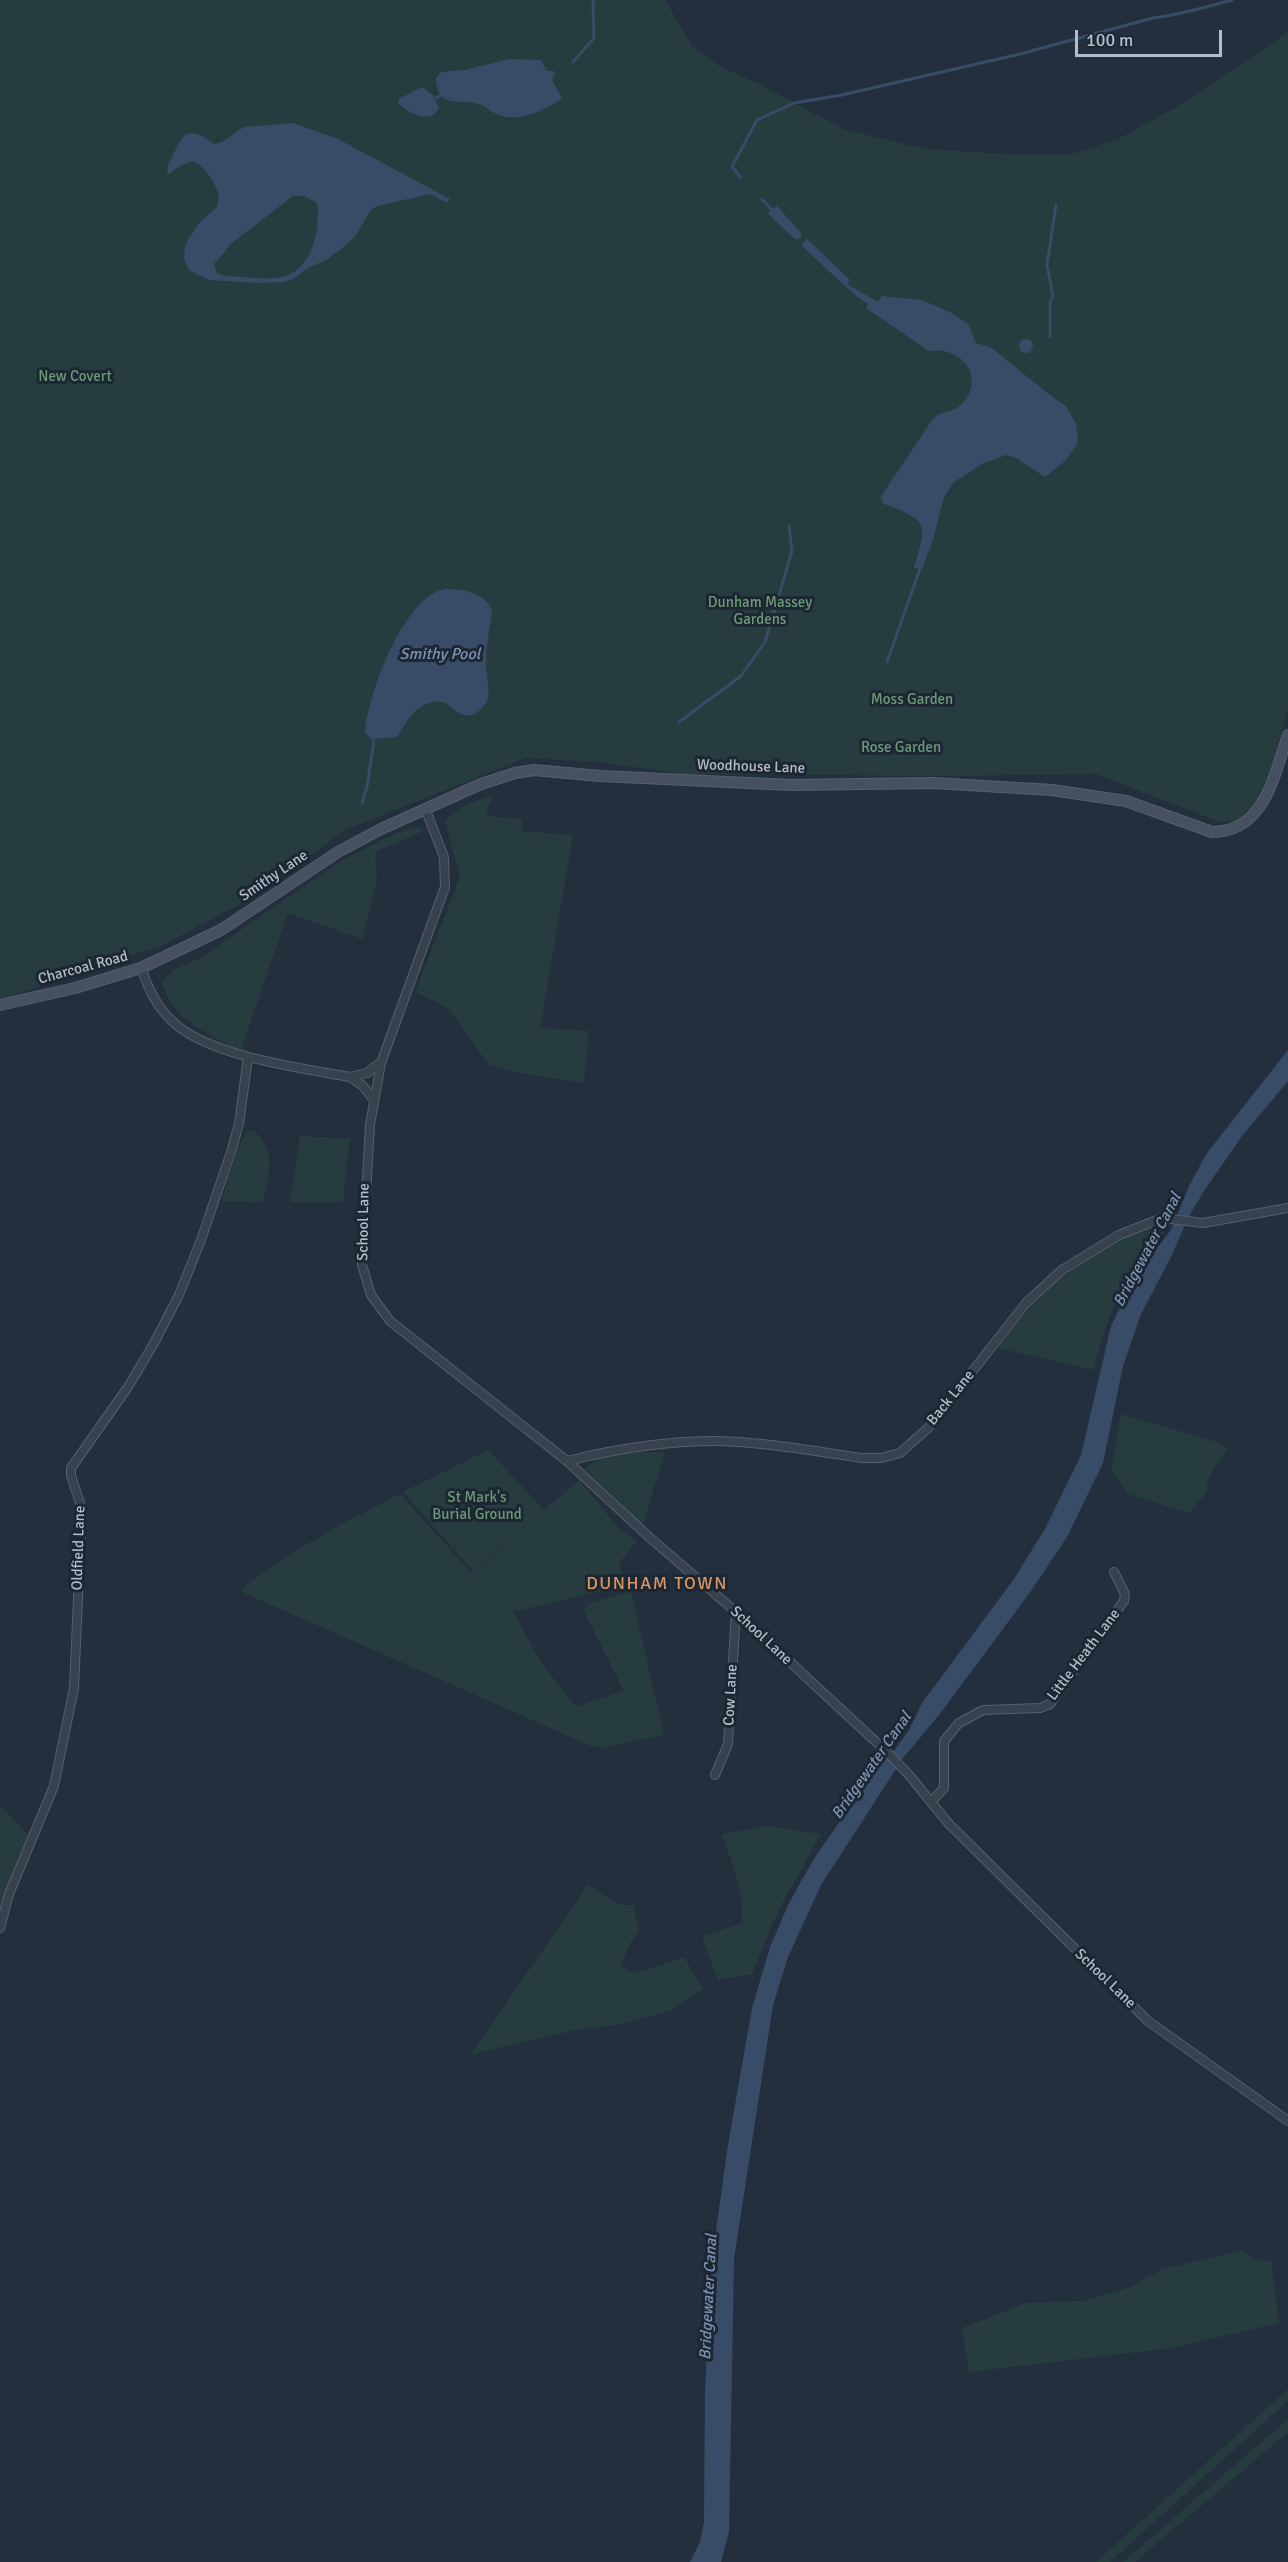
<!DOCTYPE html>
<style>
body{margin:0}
#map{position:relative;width:1288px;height:2562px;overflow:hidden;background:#242f3e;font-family:Signika,sans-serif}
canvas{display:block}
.scale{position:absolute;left:1075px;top:30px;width:147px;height:27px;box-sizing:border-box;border:3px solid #b4bcc9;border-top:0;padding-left:8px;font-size:18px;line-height:21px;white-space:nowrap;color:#b4bcc9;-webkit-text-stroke:4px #1d2633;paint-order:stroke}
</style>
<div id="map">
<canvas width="1288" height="2562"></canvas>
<div class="scale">100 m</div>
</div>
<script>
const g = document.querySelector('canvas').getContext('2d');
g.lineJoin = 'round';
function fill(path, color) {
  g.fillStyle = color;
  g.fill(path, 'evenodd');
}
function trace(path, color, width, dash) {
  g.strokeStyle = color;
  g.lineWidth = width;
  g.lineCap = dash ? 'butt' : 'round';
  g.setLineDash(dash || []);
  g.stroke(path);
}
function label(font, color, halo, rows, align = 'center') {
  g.font = font + ' Signika,sans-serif';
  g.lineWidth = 6;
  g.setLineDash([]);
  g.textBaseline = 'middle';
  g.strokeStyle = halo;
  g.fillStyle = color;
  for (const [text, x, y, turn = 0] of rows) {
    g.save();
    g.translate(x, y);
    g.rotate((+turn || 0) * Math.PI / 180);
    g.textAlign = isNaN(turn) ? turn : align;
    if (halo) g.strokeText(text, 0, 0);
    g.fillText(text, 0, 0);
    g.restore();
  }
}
fill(new Path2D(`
 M0,0H665L694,49L721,67L759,84L843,129L925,149L1024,155H1068L1118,139L1184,103L1288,32V709L1269,775L1255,803L1236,821L1220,822L1096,774L951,776L683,774L598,762L526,758L345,830L255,896L163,945L0,999Z
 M494,794L488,807L487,816L522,819V831L573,835L540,1028L589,1031L584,1083L515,1072L489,1065L448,1008L415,992L460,877L445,821L463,806Z
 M417,827L424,831L375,852L377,881L362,939L288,913L241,1050C208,1035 173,1020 162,983L173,970L200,958L341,861L398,832Z
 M253,1130C277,1150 270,1176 262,1202L221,1201L238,1148L246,1132Z
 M300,1136L350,1139L343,1202H290Z
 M1163,1222L1166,1229C1157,1246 1142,1258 1132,1274C1112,1303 1102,1337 1093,1370L998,1348C1040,1288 1093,1246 1163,1222Z
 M1121,1414L1217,1442L1228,1448L1214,1467L1207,1482V1492L1189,1513L1128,1494L1111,1470Z
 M488,1450L544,1510L579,1480L617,1526L637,1541L619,1563L625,1585L513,1612L541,1662L571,1701L577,1706L624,1691L583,1609L592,1602L631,1592L664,1735L602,1748L591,1746L242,1592L244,1587C292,1550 346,1521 400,1494L472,1573L534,1518L473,1571L403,1492Z
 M665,1452L643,1525L585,1469C603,1449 639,1453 665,1452Z
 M0,1805L28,1835L6,1891L0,1912Z
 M769,1826L821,1834L779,1909L752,1974L718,1980L702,1936L742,1923C746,1894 731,1861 722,1834Z
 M588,1885L617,1904L633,1905L639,1931L629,1945L621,1965L629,1972L647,1970L684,1957L703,1989L671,2010L627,2023L572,2031L471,2054Z
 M1243,2250L1254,2260L1271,2261L1279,2323L1172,2348L969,2372L962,2328L1026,2303L1084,2301L1130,2287L1162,2269Z
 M1288,2389V2401L1110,2562H1096Z
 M1288,2419V2432L1135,2562H1123Z`), '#263c3f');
fill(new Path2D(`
 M509,59L541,60L547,71H554L555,74L552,80L562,99C545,109 520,123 499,115C492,113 486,106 479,104C462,98 438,111 436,78L441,72L464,70Z
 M422,87L432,94L439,107C432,126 408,113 398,103L399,99Z
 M293,123L338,139L450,199L447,203L430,194L377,206L371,210L356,235L346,245L326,260L308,268L293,279L283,282L259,283L209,280L189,270L184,259L185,245L198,224L217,207L219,194C213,180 207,169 193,161L182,165L168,174L167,167C182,141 181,119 214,144L220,143L244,127ZM293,196H304L317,203C321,228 312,271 282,277C264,281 243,276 225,276L217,273L214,264L232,243Z
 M777,206L802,234L800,238L796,240L767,213Z
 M807,239L850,280L846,287L801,245Z
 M854,288L878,302L882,296L922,300L950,312L968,324L976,343L992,348L1051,396L1066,406L1076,424L1078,443L1064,462L1045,477L1016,458L1006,455L982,464L954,482L944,497L933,540L922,569L914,568C929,520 927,521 882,503L883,500L880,498C893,478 906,459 919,440C924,433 929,423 935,417C943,410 956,414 966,399C984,372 958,346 929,351L866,308L868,304L852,293Z
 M1019 346a7 7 0 1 1 14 0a7 7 0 1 1-14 0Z
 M445,589C463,589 485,592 492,611C490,626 487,641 486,656C485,670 490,685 488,698C486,707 474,718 464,715C451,712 449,698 432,702C414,706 406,723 397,737L371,739L365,732C368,694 404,596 445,589Z
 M1288,1050V1081L1242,1136L1204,1191L1188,1218L1171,1257L1141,1314L1123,1366L1103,1463L1067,1537L1031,1591L939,1715L903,1758L821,1885L788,1957L773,2005L734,2259L729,2532L721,2562H690L700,2542L704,2522L705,2391L712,2260L727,2151L752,2008L770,1947L789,1903L815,1857L877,1768L894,1751L909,1730L922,1703L1014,1579L1046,1527L1081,1455L1111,1326L1134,1278L1171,1230L1190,1184L1207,1153Z`), '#394c67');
trace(new Path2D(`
 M573,62L594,38L593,0
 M436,98L443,94
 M741,178L732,167L757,120L794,103L842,95L1020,54L1153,18C1178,15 1207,7 1232,0
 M762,199L774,212
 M845,284L853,290
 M1050,337V302L1053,296L1047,265L1056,205
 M887,662L920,569
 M679,722L741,676L765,642L792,551L789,526
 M362,803L367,787L374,740`), '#394c67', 3);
const street = new Path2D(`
 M425,808L444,857L445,887L381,1063L370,1125L362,1265L371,1295L390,1321L567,1461L649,1537L736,1612L888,1753L909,1775L949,1824L1148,2021L1288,2121
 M141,968C148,987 156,1006 171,1020C206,1056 301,1068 350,1077L367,1073L380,1063
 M350,1077L363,1086L373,1099
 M567,1461C615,1449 667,1441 717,1441C765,1442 814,1451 862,1458H881L900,1453L928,1428L1026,1303L1062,1270L1119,1235L1162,1218L1203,1223L1288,1208
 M715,1775L728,1744L736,1612
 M931,1802L944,1788V1741L959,1723L983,1710L1040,1708L1050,1704L1124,1601L1125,1594L1114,1572
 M0,1928L9,1894L54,1786L74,1688L82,1509L71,1476V1468L128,1387L153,1345L179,1295L201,1240L231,1152L239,1124L248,1057`);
const secondary = new Path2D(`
 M0,1005L75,988L141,968L221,930L338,852L381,829L481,784L515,773L534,770L600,776L791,785L933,783L1052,790L1126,801L1212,832C1265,832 1274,775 1288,735`);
trace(street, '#565f6c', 10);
trace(secondary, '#565f6c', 12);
trace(street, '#38414e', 8);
trace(secondary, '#465061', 10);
label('15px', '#6b9a76', '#1d2633', [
 ["New Covert",75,377],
 ["Dunham Massey",760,603],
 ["Gardens",760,620],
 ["Moss Garden",912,700],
 ["Rose Garden",901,748],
 ["St Mark's",477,1498],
 ["Burial Ground",477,1515]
]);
label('15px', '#b4bcc9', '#1d2633', [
 ["Woodhouse Lane",751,767,2],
 ["Smithy Lane",274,876,-34],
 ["Charcoal Road",83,968,-15],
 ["School Lane",364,1222,-89],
 ["Back Lane",951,1398,-51],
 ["Oldfield Lane",79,1548,-88],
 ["School Lane",761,1636,43],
 ["Little Heath Lane",1084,1655,-53],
 ["Cow Lane",731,1695,-87],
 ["School Lane",1105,1979,44]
]);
label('italic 16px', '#7c92b1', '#1d2633', [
 ["Smithy Pool",440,655],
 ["Bridgewater Canal",1148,1250,-62],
 ["Bridgewater Canal",872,1766,-55],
 ["Bridgewater Canal",709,2297,-87]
]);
g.letterSpacing = '1.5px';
label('18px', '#d59563', '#1d2633', [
 ["DUNHAM TOWN",657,1584]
]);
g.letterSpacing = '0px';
</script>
